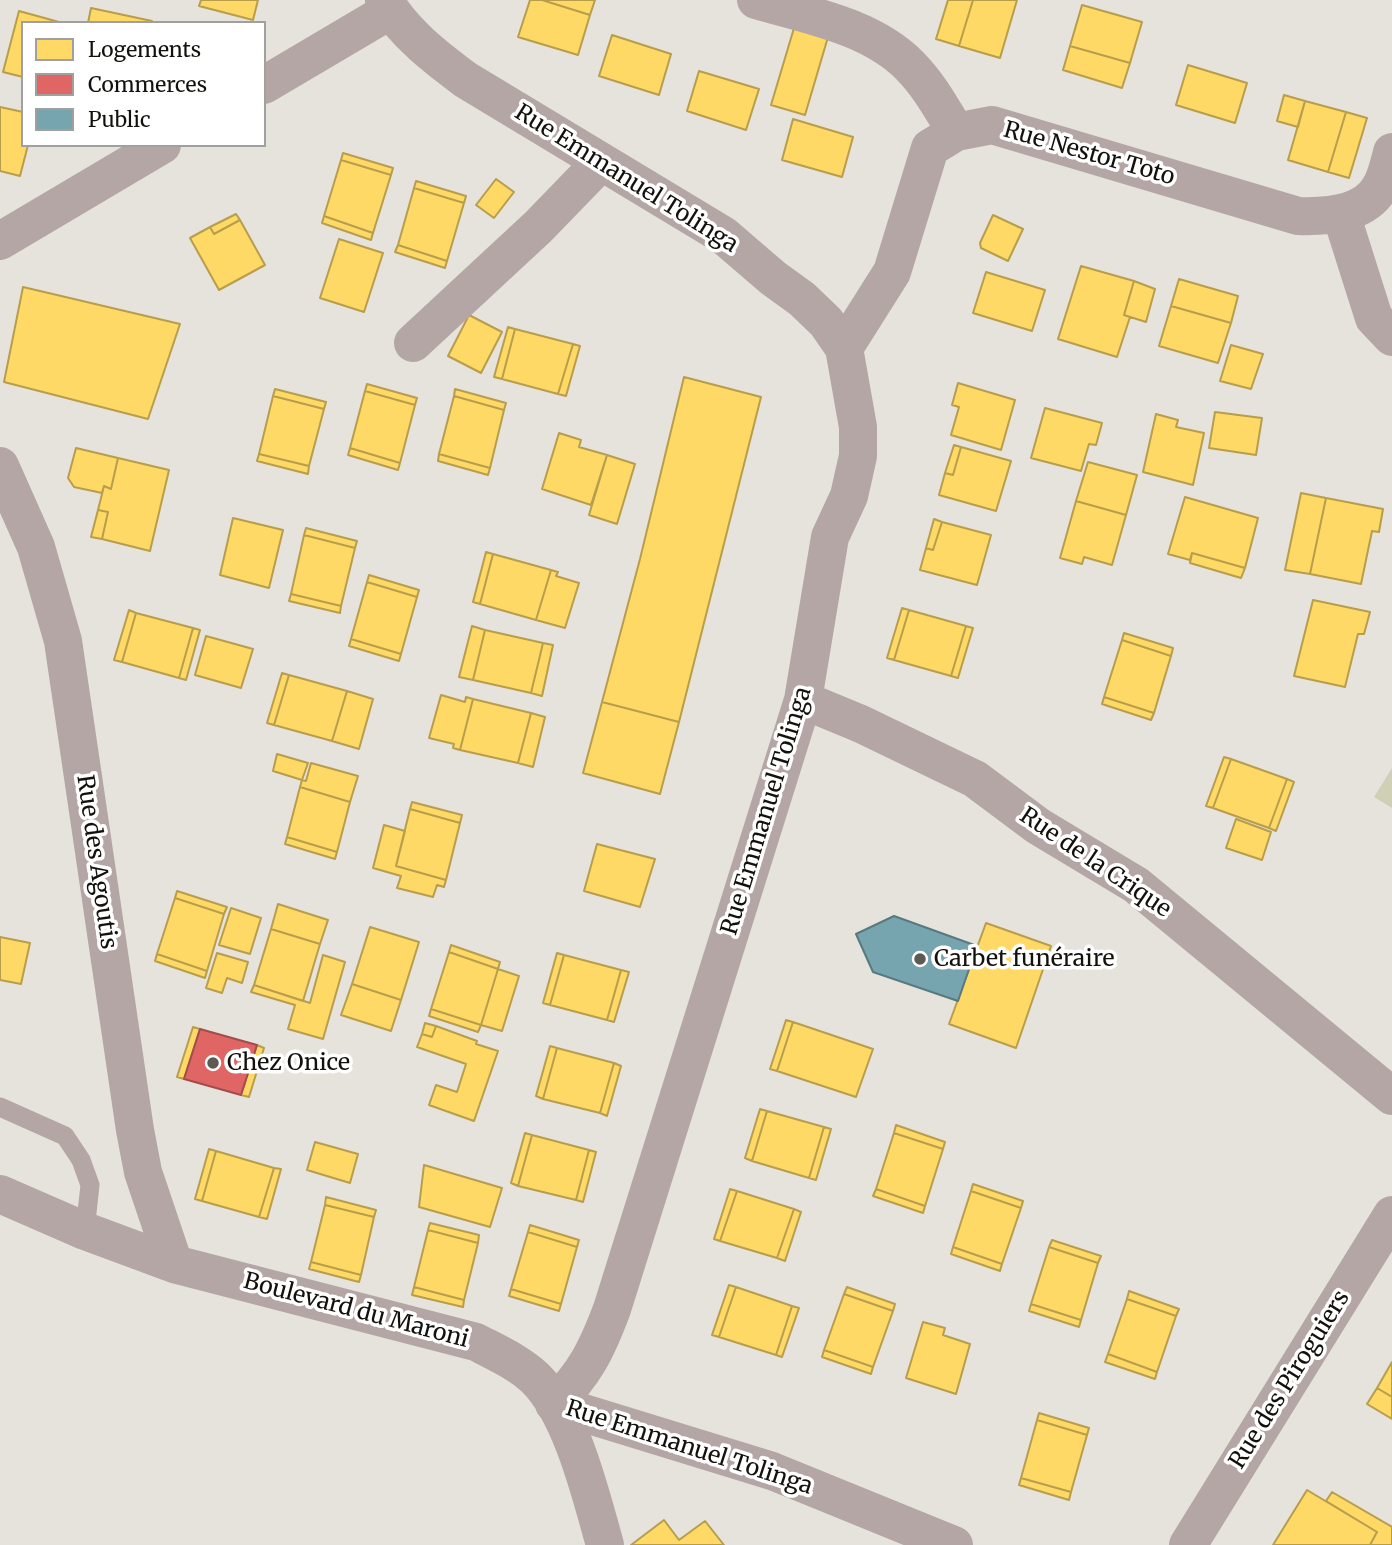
<!DOCTYPE html>
<meta charset="utf-8">
<style>
body{margin:0}
#map{position:relative;width:1392px;height:1545px;overflow:hidden;background:#e6e3dc;font-family:Merriweather,serif}
canvas{display:block}
.legend{position:absolute;left:21px;top:21px;width:245px;height:126px;box-sizing:border-box;background:#fff;border:2px solid #a0a09e;margin:0;padding:9px 12px;list-style:none;font-size:21px;color:#12110c}
.legend li{display:flex;align-items:center;gap:14px;height:35px}
.legend b{width:35px;border:2px solid #a0a09e}
</style>
<div id="map">
<canvas width="1392" height="1545"></canvas>
<ul class="legend">
<li><b style="height:19px;background:#ffd966"></b>Logements</li>
<li><b style="height:19px;background:#e06666"></b>Commerces</li>
<li><b style="height:19px;background:#76a5af"></b>Public</li>
</ul>
</div>
<script>
const g = document.querySelector('canvas').getContext('2d');
g.lineJoin = 'round';
function fill(path, color) {
  g.fillStyle = color;
  g.fill(path, 'evenodd');
}
function trace(path, color, width, dash) {
  g.strokeStyle = color;
  g.lineWidth = width;
  g.lineCap = dash ? 'butt' : 'round';
  g.setLineDash(dash || []);
  g.stroke(path);
}
function label(font, color, halo, rows, align = 'center') {
  g.font = font + ' Merriweather,serif';
  g.lineWidth = 7;
  g.setLineDash([]);
  g.textBaseline = 'middle';
  g.strokeStyle = halo;
  g.fillStyle = color;
  for (const [text, x, y, turn = 0] of rows) {
    g.save();
    g.translate(x, y);
    g.rotate((+turn || 0) * Math.PI / 180);
    g.textAlign = isNaN(turn) ? turn : align;
    if (halo) g.strokeText(text, 0, 0);
    g.fillText(text, 0, 0);
    g.restore();
  }
}
fill(new Path2D(`
 M1392,768V808L1374,797Z`), '#cfd1b6');
const homes = new Path2D(`
 M201,0H258L253,20L199,6Z
 M530,0H542L590,15L578,55L518,37Z
 M542,0H595L590,15Z
 M948,0H973L959,46L936,39Z
 M973,0H1017L1000,58L959,46Z
 M1082,5L1142,22L1130,63L1070,46Z
 M91,8L152,21V23H88Z
 M19,11L59,22L23,23V77L3,72Z
 M794,28L828,37L805,115L771,105Z
 M612,35L671,54L659,95L599,76Z
 M1070,46L1130,63L1122,88L1063,70Z
 M1188,65L1247,83L1235,123L1176,105Z
 M699,71L759,89L746,130L687,111Z
 M1284,95L1305,101L1298,127L1277,121Z
 M1305,101L1346,112L1328,172L1288,160Z
 M0,107L23,112V145H28L20,176L0,171Z
 M1346,112L1367,118L1349,178L1328,172Z
 M793,119L853,137L842,177L782,160Z
 M343,153L393,168L391,175L341,160Z
 M341,160L391,175L373,233L324,216Z
 M496,179L514,192L494,218L476,205Z
 M416,181L466,196L464,203L414,188Z
 M414,188L464,203L447,261L398,245Z
 M236,214L240,220L214,234L210,227Z
 M993,215L1023,229L1008,261L981,248L980,243Z
 M324,216L373,233L371,240L322,223Z
 M240,220L265,265L219,290L190,238L210,227L214,234Z
 M339,239L383,253L364,312L320,298Z
 M398,245L447,261L445,268L395,252Z
 M1081,266L1134,281L1124,315L1130,317L1117,357L1058,339Z
 M986,272L1045,290L1032,331L973,313Z
 M1179,279L1238,296L1231,323L1171,306Z
 M1134,281L1155,289L1146,322L1124,315Z
 M23,287L180,324L148,419L4,382Z
 M1171,306L1231,323L1218,363L1159,346Z
 M469,315L502,332L481,373L448,356Z
 M508,327L515,329L502,379L494,377Z
 M515,329L573,344L558,394L502,379Z
 M573,344L580,346L566,396L558,394Z
 M1231,345L1263,354L1251,389L1220,381Z
 M684,377L761,397L679,722L602,702L640,559Z
 M958,383L1015,400L1001,450L951,435L959,407L952,405Z
 M367,384L417,398L415,405L365,391Z
 M275,389L326,402L324,409L273,396Z
 M455,389L506,403L504,410L454,396Z
 M365,391L415,405L400,463L350,448Z
 M273,396L324,409L309,466L259,454Z
 M454,396L504,410L490,468L439,454Z
 M1045,408L1102,423L1096,445L1089,444L1081,471L1031,458Z
 M1215,412L1262,418L1256,455L1209,448Z
 M1156,414L1178,420L1176,427L1204,433L1193,485L1143,472Z
 M559,433L581,440L579,447L607,455L591,505L542,489Z
 M954,445L961,447L953,475L945,473Z
 M961,447L1011,461L996,511L939,495L945,473L953,475Z
 M76,448L118,458L111,489L104,486L102,493L74,487L68,478Z
 M350,448L400,463L398,470L348,455Z
 M259,454L309,466L308,474L257,461Z
 M439,454L490,468L488,475L438,461Z
 M607,455L635,464L617,524L589,515Z
 M118,458L169,470L150,551L102,539L108,512L98,510L104,486L111,489Z
 M1088,462L1137,475L1126,515L1076,501Z
 M1301,493L1326,498L1310,574L1285,570Z
 M1185,497L1258,518L1245,568L1192,553L1190,560L1168,554Z
 M1326,498L1383,509L1379,532L1372,531L1361,584L1310,574Z
 M1076,501L1126,515L1112,565L1084,557L1082,564L1060,558Z
 M98,510L108,512L102,539L91,537Z
 M233,518L283,530L269,588L220,575Z
 M934,519L942,522L933,550L926,548Z
 M942,522L991,535L977,585L920,570L926,548L933,550Z
 M306,528L357,541L355,548L304,535Z
 M304,535L355,548L341,606L291,594Z
 M486,552L493,554L480,604L473,602Z
 M1192,553L1245,568L1241,578L1190,563Z
 M493,554L551,570L536,620L480,604Z
 M551,570L558,572L556,576L579,583L565,628L536,620Z
 M369,575L419,590L417,597L367,582Z
 M367,582L417,597L401,654L351,639Z
 M291,594L341,606L340,613L289,601Z
 M1313,600L1370,612L1364,634H1358L1345,687L1294,676Z
 M902,608L909,610L894,660L887,658Z
 M129,610L136,613L122,662L114,660Z
 M909,610L966,626L951,676L894,660Z
 M136,613L193,628L179,678L122,662Z
 M472,626L485,630L473,680L459,677Z
 M966,626L973,628L958,678L951,676Z
 M193,628L200,630L186,680L179,678Z
 M485,630L543,643L531,693L473,680Z
 M1124,633L1173,648L1171,656L1122,640Z
 M206,636L253,649L241,688L195,675Z
 M351,639L401,654L399,661L349,646Z
 M1122,640L1171,656L1154,713L1104,697Z
 M543,643L553,645L542,696L531,693Z
 M282,673L289,675L274,725L267,723Z
 M289,675L347,691L332,741L274,725Z
 M347,691L373,699L359,749L332,741Z
 M441,695L465,702L466,697L473,699L460,750L453,748L454,744L429,738Z
 M1104,697L1154,713L1151,720L1102,704Z
 M473,699L531,713L518,763L460,750Z
 M602,702L679,722L660,794L583,773Z
 M531,713L545,717L533,767L518,763Z
 M277,754L308,763L302,780L273,771Z
 M1224,757L1231,759L1213,808L1206,806Z
 M1231,759L1287,779L1269,828L1213,808Z
 M311,763L358,776L350,802L300,787L302,780L306,781Z
 M1287,779L1294,782L1276,831L1269,828Z
 M300,787L350,802L337,852L287,837Z
 M412,802L462,815L460,823L410,809Z
 M410,809L460,823L446,880L396,866Z
 M1236,819L1271,832L1262,860L1226,848Z
 M384,825L405,831L396,866L446,880L444,887L437,885L433,897L397,888L401,876L373,868Z
 M287,837L337,852L335,859L285,844Z
 M597,844L655,859L640,907L584,891Z
 M177,891L227,907L224,914L175,898Z
 M175,898L224,914L207,971L157,954Z
 M278,904L328,920L320,944L271,929Z
 M231,908L261,918L250,954L219,945Z
 M986,923L1051,946L1016,1048L949,1024Z
 M370,927L419,942L401,1000L352,984Z
 M271,929L320,944L303,1001L254,985Z
 M0,937L30,943L21,984L0,980Z
 M451,945L500,962L498,969L449,952Z
 M449,952L498,969L481,1025L431,1009Z
 M217,953L248,962L242,983L227,978L222,993L206,988Z
 M557,953L564,955L550,1005L543,1003Z
 M157,954L207,971L205,978L155,961Z
 M323,955L345,962L323,1039L288,1029L295,1005L251,992L254,985L310,1003Z
 M564,955L621,970L607,1020L550,1005Z
 M498,969L519,976L502,1031L481,1025Z
 M621,970L629,972L614,1022L607,1020Z
 M352,984L401,1000L391,1031L341,1015Z
 M431,1009L481,1025L478,1032L429,1016Z
 M786,1020L793,1022L777,1071L770,1069Z
 M793,1022L873,1049L856,1097L777,1071Z
 M425,1023L436,1026L432,1037L422,1034Z
 M436,1026L477,1041L476,1044L498,1051L474,1121L429,1105L436,1085L457,1092L466,1064L417,1047L422,1034L432,1037Z
 M193,1027L200,1029L184,1079L177,1077Z
 M257,1045L264,1048L249,1097L241,1095Z
 M550,1046L557,1048L543,1099L536,1096Z
 M557,1048L614,1063L600,1113L543,1099Z
 M614,1063L621,1066L607,1116L600,1113Z
 M760,1109L767,1111L752,1161L745,1158Z
 M767,1111L824,1127L809,1178L752,1161Z
 M896,1125L945,1142L943,1149L894,1133Z
 M824,1127L831,1129L816,1180L809,1178Z
 M525,1133L532,1135L518,1186L511,1183Z
 M894,1133L943,1149L925,1206L876,1189Z
 M532,1135L589,1150L576,1200L518,1186Z
 M315,1142L358,1154L350,1183L307,1170Z
 M209,1149L216,1151L202,1201L195,1199Z
 M589,1150L596,1152L583,1202L576,1200Z
 M216,1151L274,1168L259,1217L202,1201Z
 M424,1165L502,1188L490,1227L419,1207Z
 M274,1168L281,1169L267,1219L259,1217Z
 M973,1184L1023,1201L1021,1208L971,1191Z
 M730,1189L737,1191L720,1241L714,1239Z
 M876,1189L925,1206L923,1213L873,1196Z
 M737,1191L794,1209L777,1258L720,1241Z
 M971,1191L1021,1208L1002,1264L953,1247Z
 M326,1197L376,1210L374,1217L325,1205Z
 M325,1205L374,1217L361,1275L311,1262Z
 M794,1209L801,1212L785,1261L777,1258Z
 M430,1223L479,1235L478,1243L428,1230Z
 M530,1225L579,1240L577,1247L528,1232Z
 M428,1230L478,1243L464,1300L414,1287Z
 M528,1232L577,1247L561,1304L511,1289Z
 M1052,1240L1101,1256L1098,1263L1049,1247Z
 M953,1247L1002,1264L1000,1271L951,1254Z
 M1049,1247L1098,1263L1081,1320L1031,1304Z
 M311,1262L361,1275L359,1282L309,1269Z
 M729,1285L736,1287L719,1337L712,1335Z
 M414,1287L464,1300L463,1307L412,1295Z
 M736,1287L792,1306L776,1355L719,1337Z
 M847,1287L895,1304L893,1311L844,1294Z
 M511,1289L561,1304L559,1311L509,1296Z
 M1129,1291L1179,1309L1176,1316L1127,1299Z
 M844,1294L893,1311L873,1367L824,1350Z
 M1127,1299L1176,1316L1157,1372L1108,1354Z
 M1031,1304L1081,1320L1079,1327L1029,1311Z
 M792,1306L799,1308L782,1357L776,1355Z
 M923,1322L945,1328L943,1335L970,1344L956,1394L906,1378Z
 M824,1350L873,1367L871,1374L822,1357Z
 M1108,1354L1157,1372L1155,1379L1105,1362Z
 M1392,1362V1397L1377,1388Z
 M1377,1388L1392,1397V1419L1367,1404Z
 M1039,1413L1089,1428L1087,1435L1037,1420Z
 M1037,1420L1087,1435L1071,1492L1021,1478Z
 M1021,1478L1071,1492L1069,1500L1019,1485Z
 M1307,1490L1377,1532L1370,1545H1273Z
 M1332,1492L1392,1527V1545H1370L1377,1532L1326,1501Z
 M664,1520L679,1540L705,1521L724,1545H631Z`);
fill(homes, '#ffd966');
trace(homes, '#b89d4b', 2);
const shops = new Path2D(`
 M200,1029L257,1045L241,1095L184,1079Z`);
fill(shops, '#e06666');
trace(shops, '#a24c4b', 2);
const public = new Path2D(`
 M894,916L977,946L958,1001L873,972L856,934Z`);
fill(public, '#76a5af');
trace(public, '#58797e', 2);
trace(new Path2D(`
 M0,1107L65,1136L81,1160L90,1185L85,1231`), '#b4a6a4', 19);
trace(new Path2D(`
 M384,0C405,34 435,57 466,80L723,235L773,278L802,299L826,322L844,348L858,427V456L849,496L830,537L803,700L612,1309C597,1349 585,1374 554,1404L772,1471L954,1545
 M756,0C807,15 871,26 910,66C929,85 942,109 956,132
 M264,85L391,10
 M1341,214L1374,318L1392,337
 M0,241L162,145
 M413,343L538,227L601,162
 M844,348L892,272L930,148L956,132L992,125L1298,216C1325,217 1363,215 1379,189C1386,179 1389,164 1392,152
 M0,466L36,547L63,641L135,1130L143,1172L174,1264
 M803,700L861,724L975,779L1038,826L1136,885L1392,1096
 M0,1194L85,1231L174,1264L476,1342C495,1352 518,1362 535,1378C572,1414 591,1496 605,1545
 M1188,1545L1392,1215`), '#b4a6a4', 38);
for (const [x, y, r, color] of [
 [920,959,7,"#5c5a55"],
 [213,1063,7,"#5c5a55"]
]) {
  const dot = new Path2D();
  dot.arc(x, y, r, 0, 2 * Math.PI);
  g.fillStyle = color;
  g.fill(dot);
  trace(dot, '#fff', 2.5);
}
label('23px', '#12110c', '#fff', [
 ["Rue Nestor Toto",1089,154,16],
 ["Rue Emmanuel Tolinga",626,179,32],
 ["Rue Emmanuel Tolinga",767,811,-73],
 ["Rue des Agoutis",96,862,82],
 ["Rue de la Crique",1095,863,34],
 ["Boulevard du Maroni",356,1311,15],
 ["Rue des Piroguiers",1290,1380,-58],
 ["Rue Emmanuel Tolinga",689,1448,18]
]);
label('23px', '#12110c', '#fff', [
 ["Carbet funéraire",934,959],
 ["Chez Onice",227,1063]
], 'left');
</script>
